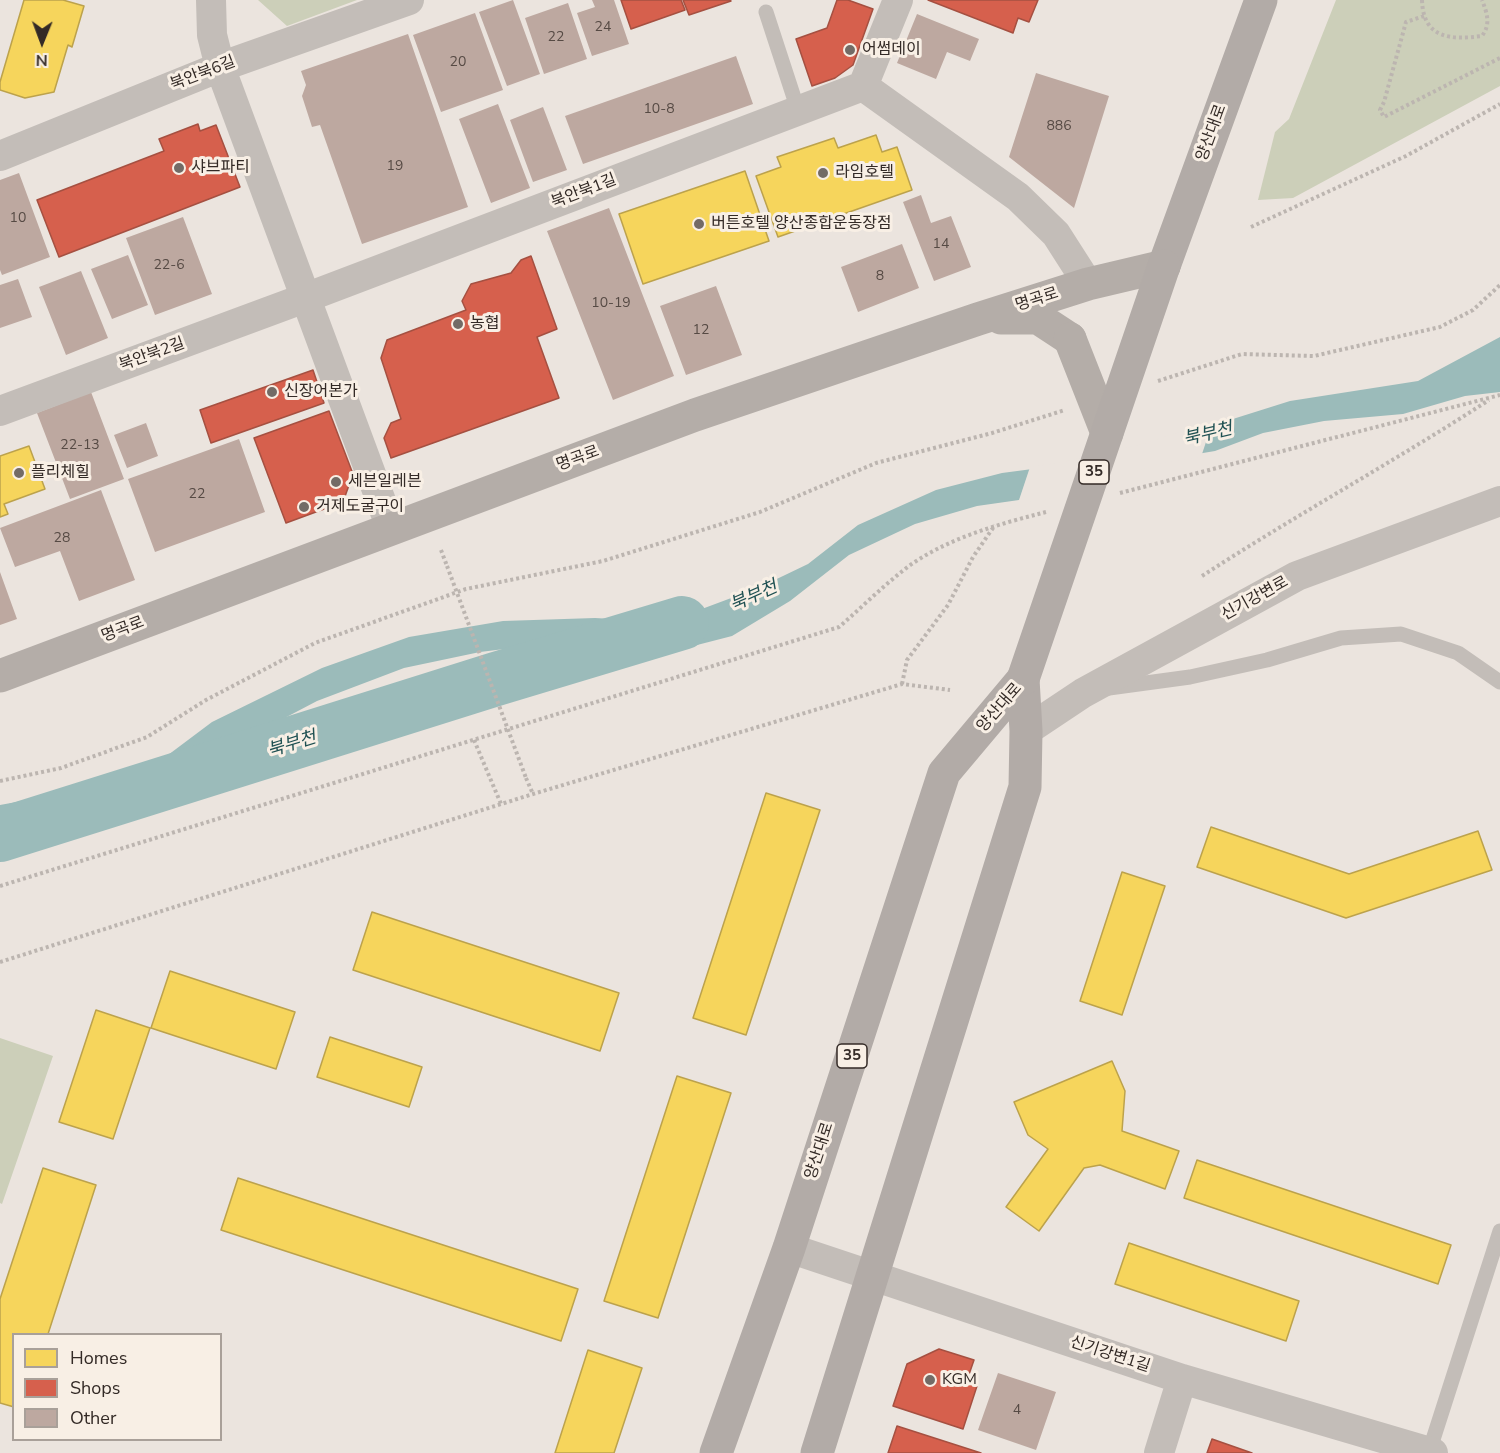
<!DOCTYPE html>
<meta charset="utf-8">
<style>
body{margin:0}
#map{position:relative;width:1500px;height:1453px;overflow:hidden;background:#ebe4de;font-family:"Nunito Sans",sans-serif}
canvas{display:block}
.legend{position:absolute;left:12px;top:1333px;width:210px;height:108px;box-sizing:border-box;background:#f8efe5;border:2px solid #a9a099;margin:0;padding:8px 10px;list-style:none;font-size:18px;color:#332a26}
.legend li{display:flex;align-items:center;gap:12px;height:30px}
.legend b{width:30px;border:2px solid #a9a099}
.north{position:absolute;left:12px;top:12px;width:60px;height:60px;-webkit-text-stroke:4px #f8efe5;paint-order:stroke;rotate:181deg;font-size:16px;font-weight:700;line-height:24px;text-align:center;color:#332a26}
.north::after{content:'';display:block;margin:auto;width:21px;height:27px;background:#332a26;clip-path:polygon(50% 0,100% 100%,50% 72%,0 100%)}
</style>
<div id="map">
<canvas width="1500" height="1453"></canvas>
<ul class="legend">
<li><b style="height:16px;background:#f6d55c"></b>Homes</li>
<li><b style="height:16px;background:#d6604d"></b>Shops</li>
<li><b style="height:16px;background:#bda8a0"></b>Other</li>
</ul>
<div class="north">N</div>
</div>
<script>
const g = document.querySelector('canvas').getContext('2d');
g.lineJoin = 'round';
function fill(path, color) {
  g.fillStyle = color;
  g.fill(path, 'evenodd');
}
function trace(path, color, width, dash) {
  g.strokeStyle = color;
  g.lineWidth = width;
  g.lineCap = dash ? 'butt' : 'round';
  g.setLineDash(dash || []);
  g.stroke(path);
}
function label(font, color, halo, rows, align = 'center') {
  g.font = font + ' "Nunito Sans","Noto Sans KR",sans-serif';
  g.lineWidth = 6;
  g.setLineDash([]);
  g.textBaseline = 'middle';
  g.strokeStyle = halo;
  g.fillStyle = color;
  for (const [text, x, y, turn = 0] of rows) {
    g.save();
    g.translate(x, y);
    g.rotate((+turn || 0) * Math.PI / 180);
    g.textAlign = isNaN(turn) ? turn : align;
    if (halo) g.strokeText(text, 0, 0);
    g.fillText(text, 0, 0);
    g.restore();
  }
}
fill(new Path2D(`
 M258,0H357L287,26Z
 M1336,0H1500V86L1293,198L1258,200L1275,132L1289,119Z
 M0,1038L53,1056L2,1204L0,1203Z`), '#cccfb9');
fill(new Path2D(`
 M1500,337V392L1465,396L1403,414L1324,421L1263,433L1215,451L1161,460L1047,496L977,506L915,524L849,555L790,601L732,636L670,652L612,644H545L480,652L404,668L317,701L258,732L177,781L0,834V805L103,786L152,767L212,722L322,668L409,637L503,621L595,618L667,622L758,588L808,564L858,525L936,490L1002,473L1063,465L1144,447L1290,401L1418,381Z`), '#9bbbba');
fill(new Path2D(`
 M1213,421L1201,457L1162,463L1048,499L1018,503L1030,467L1063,462L1143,444Z`), '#ebe4de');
const homes = new Path2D(`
 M24,0H63L84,6L72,47L68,45L54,92L25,98L0,90V82Z
 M876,135L882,152L897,147L912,190L778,237L756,176L781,167L777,157L834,138L838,148Z
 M745,171L769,241L643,284L619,214Z
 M29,446L45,489L4,504L8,514L0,517V456Z
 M766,793L820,810L746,1035L693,1018Z
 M1211,827L1349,874L1478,831L1492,870L1346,918L1197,867Z
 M1122,872L1165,886L1122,1015L1080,1001Z
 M372,912L619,993L600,1051L353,970Z
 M170,971L295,1012L276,1069L151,1028Z
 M96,1010L150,1028L113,1139L59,1122Z
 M330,1037L422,1067L409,1107L317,1077Z
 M1112,1061L1125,1091L1122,1131L1179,1151L1165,1189L1100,1165L1084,1168L1039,1231L1006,1207L1048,1149L1028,1135L1014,1102Z
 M677,1076L731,1093L658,1318L604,1301Z
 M1197,1160L1451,1245L1438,1284L1184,1198Z
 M43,1168L96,1185L48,1334H14V1407L0,1403V1299Z
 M238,1178L578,1289L561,1341L221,1230Z
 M1129,1243L1299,1301L1286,1341L1115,1284Z
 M588,1350L642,1368L614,1453H555Z`);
fill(homes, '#f6d55c');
trace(homes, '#bca24c', 1.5);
const shops = new Path2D(`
 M621,0H681L685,10L631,29Z
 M683,0H730L731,1L689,15Z
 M837,0H848L873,9L853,65L835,78L812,86L796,39L827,28Z
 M928,0H1038L1029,22L1018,18L1013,33Z
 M198,124L200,131L216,125L240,187L59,257L37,200L164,151L159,139Z
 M531,256L557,329L537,337L559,398L391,458L384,438L391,423L401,419L381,358L387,340L466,310L462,301L471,284L511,273L521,260Z
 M313,370L324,403L211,443L200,410Z
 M329,411L353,474L343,502L286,523L254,438Z
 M939,1349L974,1360L966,1383L977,1386L963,1429L893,1406L907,1364Z
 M897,1426L981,1453H888Z
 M1212,1439L1252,1453H1207Z`);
fill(shops, '#d6604d');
trace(shops, '#a55041', 1.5);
trace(new Path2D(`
 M0,835L496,679L682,623`), '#9bbbba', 54);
fill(new Path2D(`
 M513,0L540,74L507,86L479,12Z
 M592,0H614L629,44L592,56L577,13L595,7Z
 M568,3L587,59L544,74L525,18Z
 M475,13L503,90L441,112L413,35Z
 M917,14L979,39L970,61L947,52L936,79L897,63Z
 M408,34L468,207L362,244L320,125L312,127L302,96L306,85L301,71Z
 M736,56L753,104L583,164L565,116Z
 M1036,73L1109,96L1074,208L1009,157Z
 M498,104L530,188L491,203L459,119Z
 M543,107L567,170L533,182L510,120Z
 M19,173L50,257L2,275L0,270V180Z
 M921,195L931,223L951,216L971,267L934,281L903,202Z
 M609,208L674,376L613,400L547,231Z
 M183,217L212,294L155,315L126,238Z
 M902,244L919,288L858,312L841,267Z
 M128,255L148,305L112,319L91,269Z
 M81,271L108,338L66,355L39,287Z
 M18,279L32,317L0,328V285Z
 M716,286L742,355L686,375L660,306Z
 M91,392L124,479L70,499L37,413Z
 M146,423L158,456L127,468L114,435Z
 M239,439L265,512L155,552L128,479Z
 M101,490L135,580L79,601L60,551L15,567L0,528Z
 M0,572L17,619L0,625Z
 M998,1373L1056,1392L1036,1450L978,1430Z`), '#bda8a0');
trace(new Path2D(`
 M1422,0C1423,39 1451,40 1482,36C1491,24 1487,13 1482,0
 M1424,16L1406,22L1384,102L1380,110L1384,117L1500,58
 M1251,227L1406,156L1500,104
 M1158,381L1242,354L1314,356L1440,327L1473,310L1500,285
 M1120,493L1500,395
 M441,550L447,566
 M1202,576C1296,515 1395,461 1489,400
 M902,684L907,660L948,605L973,557L995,525
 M474,740L501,804
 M526,778L533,794
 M0,781L61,768L147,737L206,700L315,643L466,589L603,561L760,512L876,463L992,433L1065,410
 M0,886L839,627C861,608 882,587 905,569C944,539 999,524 1046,512
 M0,962L533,794L902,684L950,690`), '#bcb5b0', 4, [3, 3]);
trace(new Path2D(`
 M766,12L798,110
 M1109,688L1190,677L1267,660L1341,638L1401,634L1458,653L1500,682
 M1429,1452L1500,1231`), '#c3bdb8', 15);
trace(new Path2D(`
 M211,0L212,35L220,67L391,528
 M863,86L1018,197L1056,234L1088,284
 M0,156L220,67L409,0
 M0,411L305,298L863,86L898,0
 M1026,731L1083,693L1297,576L1500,501
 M789,1248L1182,1379L1433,1453
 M1159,1453L1182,1379`), '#c3bdb8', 30);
trace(new Path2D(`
 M1001,318H1038L1070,339
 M0,676L695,415L978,319L1088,284L1164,266`), '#b4ada8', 33);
trace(new Path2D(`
 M1164,266L1261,0
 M716,1453L789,1248L944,773L1023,679
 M817,1453L1025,787L1026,731L1023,679`), '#b2aba7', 33);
trace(new Path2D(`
 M447,566L526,778`), '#bcb5b0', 4, [3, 3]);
trace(new Path2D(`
 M1070,339L1107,433`), '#b4ada8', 33);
trace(new Path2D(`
 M1023,679L1164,266`), '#b2aba7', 33);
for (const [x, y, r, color] of [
 [850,50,6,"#736b66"],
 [179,168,6,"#736b66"],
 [823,173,6,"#736b66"],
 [699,224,6,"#736b66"],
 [458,324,6,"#736b66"],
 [272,392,6,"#736b66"],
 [19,473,6,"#736b66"],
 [336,482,6,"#736b66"],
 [304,507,6,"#736b66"],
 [930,1380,6,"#736b66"]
]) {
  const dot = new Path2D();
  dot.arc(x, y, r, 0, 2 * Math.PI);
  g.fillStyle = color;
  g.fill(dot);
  trace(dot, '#f8efe5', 2);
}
label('14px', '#564a44', null, [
 ["24",603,28],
 ["22",556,38],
 ["20",458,63],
 ["10-8",659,110],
 ["886",1059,127],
 ["19",395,167],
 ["10",18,219],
 ["14",941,245],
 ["22-6",169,266],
 ["8",880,277],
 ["10-19",611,304],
 ["12",701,331],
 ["22-13",80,446],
 ["22",197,495],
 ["28",62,539],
 ["4",1017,1411]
]);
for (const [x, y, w] of [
 [1094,472,30],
 [852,1056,30]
]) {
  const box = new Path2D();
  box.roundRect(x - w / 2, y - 12, w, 24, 4.5);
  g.fillStyle = '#f8efe5';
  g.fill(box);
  trace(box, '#332a26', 1.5);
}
label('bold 15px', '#332a26', null, [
 ["35",1094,472],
 ["35",852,1056]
]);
label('16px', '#332a26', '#f8efe5', [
 ["어썸데이",862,50],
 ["샤브파티",191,168],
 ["라임호텔",835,173],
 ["버튼호텔 양산종합운동장점",711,224],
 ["농협",470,324],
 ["신장어본가",284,392],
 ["플리체힐",31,473],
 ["세븐일레븐",348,482],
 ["거제도굴구이",316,507],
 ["KGM",942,1380]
], 'left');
label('16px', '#332a26', '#f8efe5', [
 ["북안북6길",203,74,-21],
 ["양산대로",1212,133,-70],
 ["북안북1길",584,192,-21],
 ["명곡로",1037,300,-18],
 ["북안북2길",152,355,-20],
 ["명곡로",578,459,-20],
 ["신기강변로",1255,599,-29],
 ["명곡로",123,630,-21],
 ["양산대로",1000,708,-49],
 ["양산대로",820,1151,-72],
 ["신기강변1길",1110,1355,18]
]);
label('italic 18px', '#1e5052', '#f8efe5', [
 ["북부천",1208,435,-13],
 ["북부천",754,597,-24],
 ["북부천",292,745,-17]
]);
</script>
